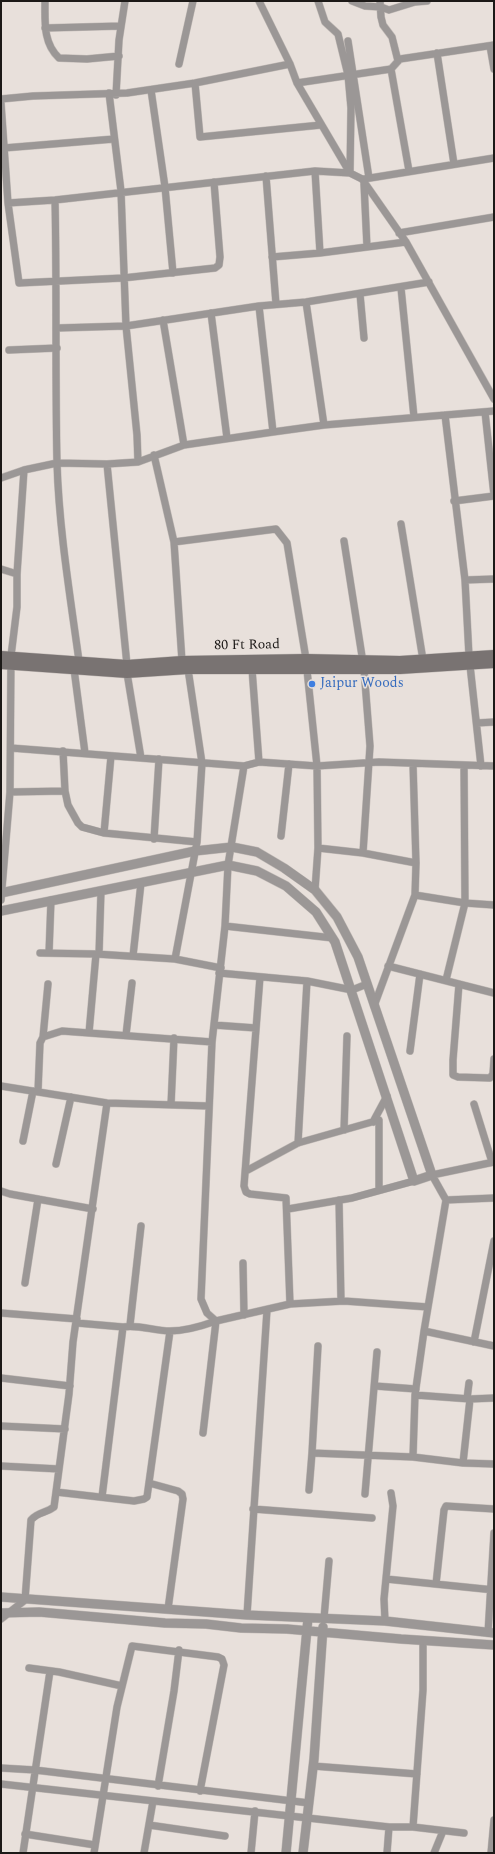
<!DOCTYPE html>
<style>
body{margin:0}
#map{position:relative;width:495px;height:1854px;overflow:hidden;background:#e8e0db;font-family:Spectral,serif}
canvas{display:block}
.frame{position:absolute;inset:0;border:2px solid #1c1917;pointer-events:none}
</style>
<div id="map">
<canvas width="495" height="1854"></canvas>
<div class="frame"></div>
</div>
<script>
const g = document.querySelector('canvas').getContext('2d');
g.lineJoin = 'round';
function trace(path, color, width, dash) {
  g.strokeStyle = color;
  g.lineWidth = width;
  g.lineCap = dash ? 'butt' : 'round';
  g.setLineDash(dash || []);
  g.stroke(path);
}
function label(font, color, halo, rows, align = 'center') {
  g.font = font + ' Spectral,serif';
  g.lineWidth = 3;
  g.setLineDash([]);
  g.textBaseline = 'middle';
  g.strokeStyle = halo;
  g.fillStyle = color;
  for (const [text, x, y, turn = 0] of rows) {
    g.save();
    g.translate(x, y);
    g.rotate((+turn || 0) * Math.PI / 180);
    g.textAlign = isNaN(turn) ? turn : align;
    if (halo) g.strokeText(text, 0, 0);
    g.fillText(text, 0, 0);
    g.restore();
  }
}
const minor = new Path2D(`
 M45,1C45,22 43,43 59,58L87,59L119,56
 M259,1L290,64L297,83L350,173L362,179L406,242L494,399
 M352,1L365,6L381,7L389,10L415,2L427,1
 M380,1L381,17L383,25L392,37L398,61
 M45,28L121,26
 M348,41L369,178
 M490,46L494,69
 M437,53L454,164
 M179,64L193,1
 M391,69L409,171
 M195,83L200,137L321,125
 M297,83L391,69L400,59L494,45
 M151,90L165,187L173,273
 M109,93L121,191L126,326L137,435L138,462
 M116,95L119,40L125,1
 M1,99L33,96L127,93L195,83L290,64
 M1,103L8,203L19,283L123,278L215,268L219,265L220,257L214,182
 M4,148L114,139
 M315,171L320,253
 M266,176L276,304
 M364,179L494,158
 M364,184L367,247
 M55,200C57,287 55,375 57,463C59,529 70,595 79,661
 M8,203L55,200L315,171L350,173L351,108L348,75L338,34L325,22L318,1
 M399,233L494,217
 M272,257L320,253L406,242
 M401,288L414,417
 M360,294L364,338
 M306,302L324,425
 M259,306L273,432
 M211,313L227,438
 M163,320L184,445
 M57,328L126,326L259,306L306,302L429,282
 M9,350L57,348
 M485,412L494,495
 M445,415L465,580L469,656L481,766
 M154,455L174,542L182,661L188,669L202,763L197,842
 M107,464L127,665
 M1,478L24,470L57,463L107,464L138,462L184,445L273,432L324,425L494,411
 M454,501L494,496
 M401,524L423,660
 M344,541L364,669L370,746L363,853
 M174,542L276,529L287,543L306,659
 M1,569L17,574
 M465,580L494,579
 M74,669L85,753
 M252,669L259,762
 M307,670L317,766L318,848L315,890
 M127,673L141,758
 M477,723L494,722
 M11,748L244,766L259,762L317,766L379,762L494,766
 M63,751L65,791
 M244,766L228,865L225,926L212,1042L201,1299L207,1313L216,1321L290,1304L344,1301L428,1307
 M10,792L65,791L68,805L78,823L82,827L104,833L197,842L175,959
 M104,833L111,756
 M281,836L289,764
 M154,839L159,759
 M318,848L363,853L416,863
 M415,895L465,903L494,905
 M1,900L10,792L11,656L17,607V574L24,470
 M225,926L333,938
 M40,953L96,954L175,959L221,968
 M49,953L51,900
 M99,954L101,891
 M133,956L141,883
 M388,966L494,993
 M219,973L307,981L352,990L367,984
 M260,977L244,1186L246,1192L250,1194L286,1198L290,1304
 M446,980L465,903L464,765
 M459,984L453,1060V1075L458,1077L490,1078L493,1074L494,1059
 M374,1006L415,895L416,863L413,764
 M214,1025L256,1028
 M89,1033L96,954
 M126,1035L132,983
 M43,1037L48,984
 M410,1051L420,974
 M1,1086L107,1103L209,1106
 M38,1091L40,1043L43,1037L62,1031L212,1042
 M474,1104L492,1162
 M171,1105L174,1038
 M373,1122L387,1096
 M344,1130L347,1036
 M23,1141L33,1091
 M298,1143L307,981
 M56,1164L71,1097
 M246,1171L298,1143L379,1120V1190
 M1,1191L10,1194L93,1209
 M339,1200L341,1301
 M446,1200L494,1198
 M288,1209L352,1198L414,1181
 M243,1263L244,1315
 M25,1283L38,1199
 M1,1313L77,1319
 M77,1323L123,1327C138,1324 154,1331 170,1331C186,1331 202,1326 216,1321L203,1433
 M130,1325L141,1226
 M424,1331L494,1346
 M474,1342L494,1241
 M318,1346L312,1453L413,1457L463,1463L494,1464
 M1,1378L70,1386
 M375,1386L416,1389
 M415,1395L470,1399L494,1398
 M467,1399L469,1383
 M1,1426L65,1429
 M413,1457L415,1395L424,1331L446,1200L432,1175L494,1162
 M463,1463L470,1399
 M1,1466L59,1469
 M149,1483L178,1491L182,1494L183,1499L168,1609
 M309,1490L312,1453
 M56,1492L134,1501L144,1499L147,1497L170,1331
 M365,1494L377,1352
 M102,1497L123,1327
 M253,1509L372,1518
 M386,1579L494,1590
 M436,1584L444,1510L446,1506L494,1509
 M247,1615L267,1310
 M324,1618L329,1561
 M1,1619L25,1600L31,1520C39,1511 45,1514 54,1507L69,1394L73,1342L107,1103
 M385,1621L384,1599L393,1506L391,1493
 M488,1633L494,1533
 M423,1641V1690L413,1827L464,1833
 M29,1668L59,1672L122,1686
 M313,1766L417,1774
 M1,1768L35,1770L309,1803
 M1,1784L389,1827H413
 M158,1786L174,1691L179,1650
 M149,1825L225,1836
 M25,1834L95,1845
 M23,1853L50,1671
 M94,1853L117,1707L132,1646L218,1657L222,1659L224,1665L200,1791
 M144,1853L153,1801
 M251,1853L255,1811
 M387,1853L389,1827
 M434,1853L443,1831
 M491,1853L494,1820`);
const tertiary = new Path2D(`
 M1,893L195,851L232,847L257,852L284,868L315,890L337,917L358,957L432,1175L414,1181L335,942L316,912L286,886L257,871L228,865L1,911
 M1,1597L247,1615L385,1621L494,1633
 M1,1613L39,1612L165,1623L206,1624L241,1628L287,1629L401,1639L494,1645
 M286,1853L308,1618
 M303,1853L314,1759L323,1627`);
const secondary = new Path2D(`
 M1,656L127,665L182,661L306,659L400,661L494,655
 M1,664L127,673L188,669H400L494,663`);
trace(minor, '#c3bcb8', 8);
trace(tertiary, '#c3bcb8', 10);
trace(secondary, '#c3bcb8', 11);
trace(minor, '#9b9796', 7);
trace(tertiary, '#9b9796', 9);
trace(secondary, '#797372', 10);
for (const [x, y, r, color] of [
 [312,684,4,"#3f7fe0"]
]) {
  const dot = new Path2D();
  dot.arc(x, y, r, 0, 2 * Math.PI);
  g.fillStyle = color;
  g.fill(dot);
  trace(dot, '#e8e0db', 1.5);
}
label('14px', '#1c1917', '#e8e0db', [
 ["80 Ft Road",247,646,-1]
]);
label('14px', '#366cbe', '#e8e0db', [
 ["Jaipur Woods",320,684]
], 'left');
</script>
